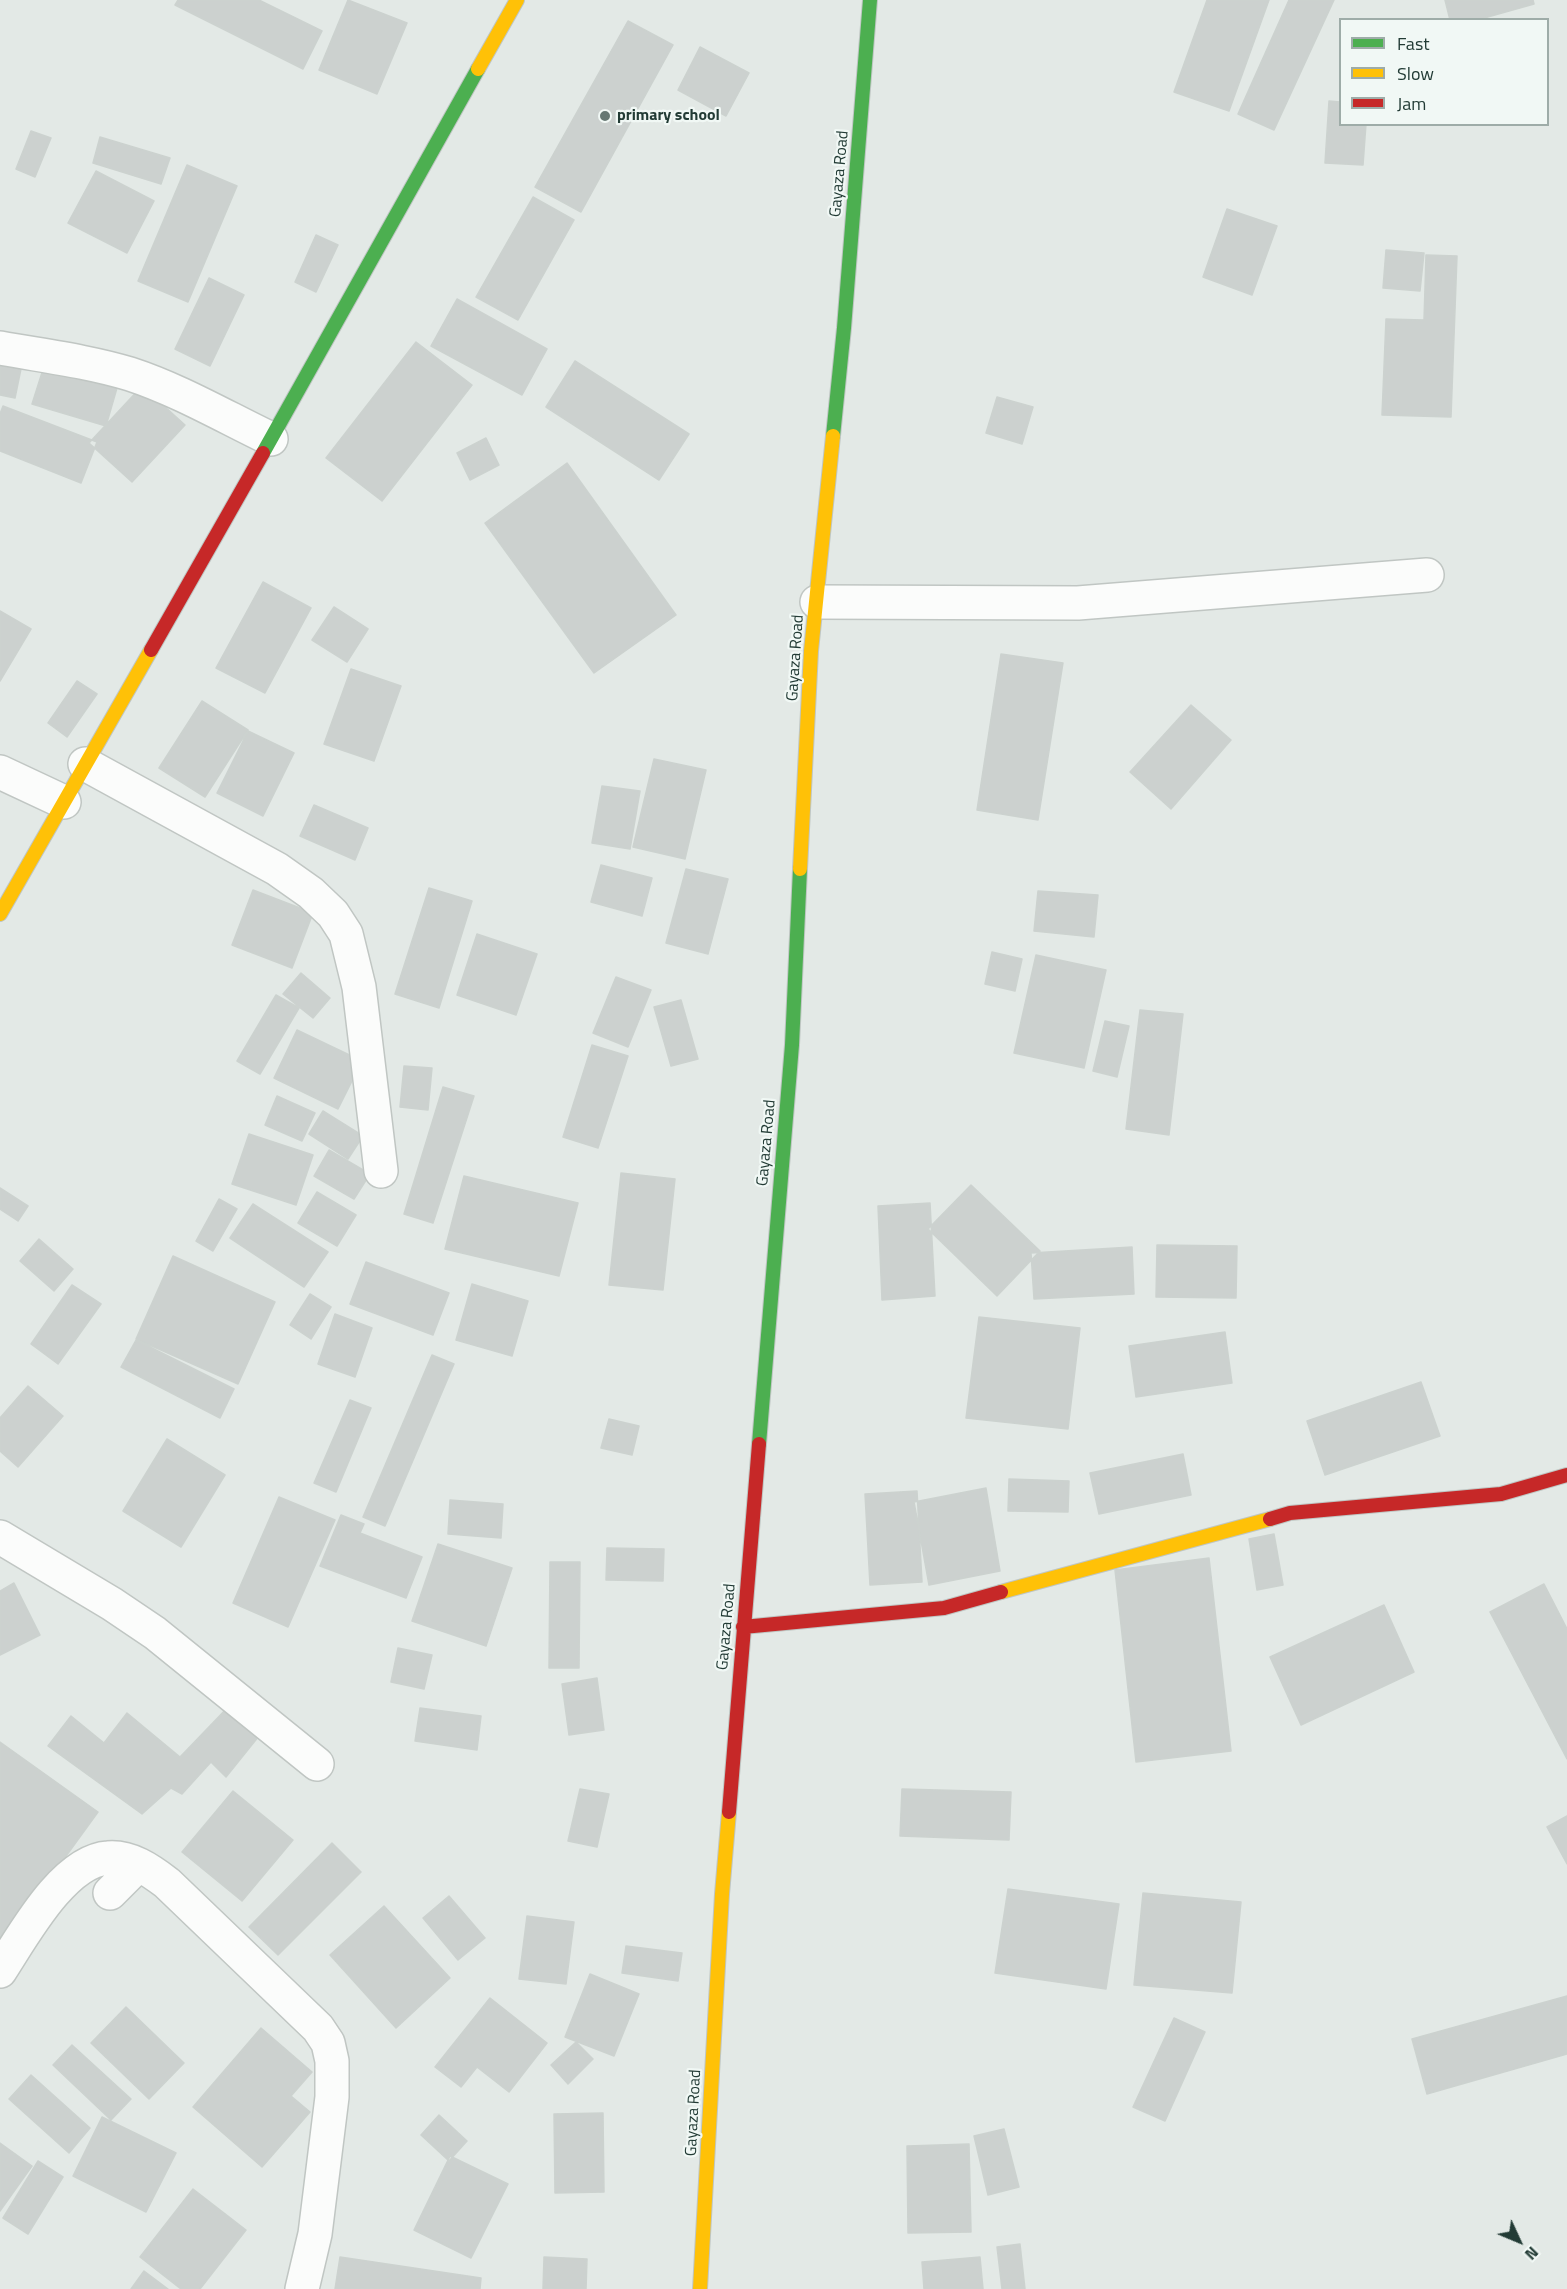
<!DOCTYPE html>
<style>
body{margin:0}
#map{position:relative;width:1567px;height:2289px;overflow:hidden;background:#e3e9e6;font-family:"Titillium Web",sans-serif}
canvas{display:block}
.legend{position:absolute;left:1339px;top:18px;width:210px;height:108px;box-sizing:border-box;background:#f1f8f5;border:2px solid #9eaca8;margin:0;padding:8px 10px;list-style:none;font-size:18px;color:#223b35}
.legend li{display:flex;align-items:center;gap:12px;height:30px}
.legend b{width:30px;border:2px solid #9eaca8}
.north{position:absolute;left:1489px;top:2211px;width:60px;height:60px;-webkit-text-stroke:4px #f1f8f5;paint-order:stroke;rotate:134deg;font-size:16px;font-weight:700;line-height:24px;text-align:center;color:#223b35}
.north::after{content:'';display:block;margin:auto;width:21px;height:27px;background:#223b35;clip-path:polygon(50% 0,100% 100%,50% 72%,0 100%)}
</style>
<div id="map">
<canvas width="1567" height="2289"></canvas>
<ul class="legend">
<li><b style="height:8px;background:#4caf50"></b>Fast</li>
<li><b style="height:8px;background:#ffc107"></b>Slow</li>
<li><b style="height:8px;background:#c62828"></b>Jam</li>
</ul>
<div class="north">N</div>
</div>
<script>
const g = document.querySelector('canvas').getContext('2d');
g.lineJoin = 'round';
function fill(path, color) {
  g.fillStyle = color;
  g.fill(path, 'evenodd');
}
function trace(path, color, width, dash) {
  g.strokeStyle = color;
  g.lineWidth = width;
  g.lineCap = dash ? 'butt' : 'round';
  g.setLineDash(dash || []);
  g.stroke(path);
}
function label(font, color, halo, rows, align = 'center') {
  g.font = font + ' "Titillium Web",sans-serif';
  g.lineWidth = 4.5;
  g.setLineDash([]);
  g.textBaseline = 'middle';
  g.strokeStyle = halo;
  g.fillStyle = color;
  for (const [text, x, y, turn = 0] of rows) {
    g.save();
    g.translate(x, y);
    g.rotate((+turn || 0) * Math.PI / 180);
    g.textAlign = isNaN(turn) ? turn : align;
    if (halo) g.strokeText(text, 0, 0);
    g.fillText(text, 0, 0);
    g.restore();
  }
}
const building = new Path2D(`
 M178,0H259L322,31L303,69L175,5Z
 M348,0L407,23L377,94L319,70Z
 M1207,0H1269L1229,111L1174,92Z
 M1289,0H1334L1274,130L1238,114Z
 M1445,0H1533L1534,4L1477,20H1450Z
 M628,21L673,45L581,212L535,187Z
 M700,47L749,73L726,116L678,90Z
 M1329,101L1340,102V124H1366L1363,165L1325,163Z
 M31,131L51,138L35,177L16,169Z
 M100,137L170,158L161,184L93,163Z
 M187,165L237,186L188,302L138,281Z
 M96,171L154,201L127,253L68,223Z
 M533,197L574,220L518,320L476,297Z
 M1227,209L1277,226L1252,295L1203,277Z
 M316,235L338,245L316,292L295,282Z
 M1386,250L1424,253L1420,291L1383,288Z
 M1426,255L1457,256L1451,417L1382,415L1386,319L1424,320Z
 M209,278L244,295L210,366L175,349Z
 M457,299L547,349L522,395L431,346Z
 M416,342L472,385L382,501L326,458Z
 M0,359L22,364L15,398L0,395Z
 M46,360L119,381L106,426L32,404Z
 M575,361L689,434L659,480L546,407Z
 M142,386L185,425L132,482L89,443Z
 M997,397L1033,407L1022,444L986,433Z
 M3,406L97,442L81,483L0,451V414Z
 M486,438L499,465L470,480L457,453Z
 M567,463L676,615L594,673L485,523Z
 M263,582L311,608L265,693L216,668Z
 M334,607L368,629L347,662L312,640Z
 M0,611L31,629L0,681Z
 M1001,654L1063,663L1038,820L977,810Z
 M351,669L401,686L374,761L324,744Z
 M77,681L97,694L67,737L48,723Z
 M202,701L248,730L205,797L159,768Z
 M1191,705L1231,740L1171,809L1130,772Z
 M248,731L294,753L263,816L217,793Z
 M654,759L706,770L685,859L633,847Z
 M602,786L640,791L630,849L592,843Z
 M314,805L368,828L355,860L300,836Z
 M601,865L652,878L642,916L591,902Z
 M686,869L728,879L708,954L666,943Z
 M429,888L472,901L439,1008L395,994Z
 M253,890L313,913L292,968L232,945Z
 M1038,891L1098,895L1094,937L1034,931Z
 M477,934L537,954L516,1015L457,995Z
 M992,952L1022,959L1015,991L985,984Z
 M1036,955L1106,970L1084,1068L1014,1053Z
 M301,973L330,998L313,1018L283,994Z
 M616,977L651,990L628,1047L593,1033Z
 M276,995L299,1008L260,1074L237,1061Z
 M681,1000L698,1059L671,1066L654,1007Z
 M1140,1010L1183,1014L1169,1135L1126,1129Z
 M1105,1021L1129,1026L1117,1077L1093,1071Z
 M297,1030L362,1061L338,1109L274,1078Z
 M592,1045L628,1056L598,1148L563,1137Z
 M404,1066L432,1068L428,1110L400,1107Z
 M443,1087L474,1096L433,1223L404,1214Z
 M277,1096L315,1113L302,1141L265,1125Z
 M323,1111L363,1136L348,1159L309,1134Z
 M249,1134L313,1155L296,1205L232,1184Z
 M329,1150L370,1174L354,1199L314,1176Z
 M621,1173L675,1179L663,1290L609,1285Z
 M464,1176L578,1203L559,1276L445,1249Z
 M971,1185L1040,1251L997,1296L928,1229Z
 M0,1188L28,1206L18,1221L0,1209Z
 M317,1192L356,1215L337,1246L298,1223Z
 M219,1199L237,1209L213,1251L196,1241Z
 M930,1203L935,1296L882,1300L878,1206Z
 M253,1204L328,1252L304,1287L230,1238Z
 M39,1239L73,1269L54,1291L20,1261Z
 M1157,1245L1237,1246L1236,1298L1156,1297Z
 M1132,1247L1134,1294L1034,1299L1031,1253Z
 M173,1256L275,1302L238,1384L136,1339Z
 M366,1262L449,1293L433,1335L350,1304Z
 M472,1284L528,1301L512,1356L456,1340Z
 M72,1285L101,1304L58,1364L31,1344Z
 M310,1294L331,1307L311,1339L290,1325Z
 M335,1314L372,1328L355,1377L318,1364Z
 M979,1317L1080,1328L1068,1429L966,1418Z
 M1225,1332L1232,1383L1136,1397L1129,1346Z
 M136,1340L234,1389L220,1418L121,1367Z
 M432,1355L454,1364L385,1526L363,1517Z
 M1421,1382L1440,1436L1325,1475L1307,1421Z
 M28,1386L63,1416L18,1467L0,1451V1418Z
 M350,1400L371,1408L336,1492L314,1483Z
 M609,1419L639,1426L632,1455L601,1448Z
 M167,1439L225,1475L181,1547L123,1511Z
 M1183,1454L1191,1495L1099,1514L1090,1473Z
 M1009,1479L1069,1481L1068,1512L1008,1511Z
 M986,1488L1000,1571L929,1585L914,1502Z
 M917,1491L922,1582L870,1585L865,1494Z
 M279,1497L335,1520L288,1627L233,1603Z
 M450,1500L503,1504L501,1538L448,1534Z
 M341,1515L364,1524L360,1533L422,1557L406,1598L320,1566Z
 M1274,1534L1283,1585L1257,1590L1249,1539Z
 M438,1544L512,1568L486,1646L412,1621Z
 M607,1548L664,1549L663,1581L606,1580Z
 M1209,1558L1231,1751L1136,1762L1115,1570Z
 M550,1562H580L579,1668H549Z
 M14,1583L40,1635L0,1655V1591Z
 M1544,1584L1567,1629V1759L1490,1612Z
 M1384,1605L1414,1672L1301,1725L1270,1657Z
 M398,1648L432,1655L424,1689L391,1682Z
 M597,1678L604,1730L569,1735L562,1684Z
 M230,1705L263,1731L226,1777L211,1762L182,1794L171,1788L142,1814L48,1746L71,1716L104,1743L127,1713L180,1757Z
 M420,1708L481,1716L477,1750L415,1741Z
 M0,1742L98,1812L0,1947Z
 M580,1789L609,1794L597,1847L568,1841Z
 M902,1789L1011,1792L1009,1840L900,1836Z
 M233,1791L293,1840L242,1901L182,1852Z
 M1567,1816V1864L1547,1827Z
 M332,1843L361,1872L278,1955L249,1927Z
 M1008,1889L1119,1904L1106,1989L995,1973Z
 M1143,1893L1241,1902L1232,1993L1134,1985Z
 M449,1896L485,1938L458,1960L423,1918Z
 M384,1906L450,1978L396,2028L330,1955Z
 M527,1916L574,1922L566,1984L519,1979Z
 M626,1946L682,1953L678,1981L622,1973Z
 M590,1974L639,1994L614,2056L565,2037Z
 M1567,1996V2054L1427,2094L1412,2039Z
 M490,1998L547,2043L509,2092L477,2067L461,2087L435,2067Z
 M126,2007L184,2063L149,2099L91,2043Z
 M1174,2018L1205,2032L1165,2121L1133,2107Z
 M261,2028L312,2072L291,2096L310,2112L262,2167L193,2107Z
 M576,2042L593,2059L568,2084L551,2065Z
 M72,2045L131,2099L111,2120L53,2065Z
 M31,2075L90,2128L69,2153L9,2099Z
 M603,2113L604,2192L555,2193L554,2114Z
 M439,2115L467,2141L449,2161L421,2135Z
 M102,2117L176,2153L146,2212L73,2176Z
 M1004,2129L1019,2187L988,2195L974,2136Z
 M0,2143L32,2166L0,2211Z
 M969,2144L971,2232L908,2233L907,2146Z
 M450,2156L508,2184L471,2258L414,2230Z
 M38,2161L63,2177L28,2234L3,2218Z
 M193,2189L246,2230L200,2289H181L140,2257Z
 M1020,2244L1025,2289H1002L997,2247Z
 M340,2257L481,2278L480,2289H335Z
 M544,2257L587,2259L586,2289H543Z
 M980,2257L983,2289H924L922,2262Z
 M144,2271L168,2289H131Z`);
fill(building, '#ccd1cf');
trace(building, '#ccd2cf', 1.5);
const street = new Path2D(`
 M0,348C44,356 87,361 130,374C179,390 225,417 271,439
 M817,602L1078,603L1427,575
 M85,764L277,869L311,893L333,914L346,934L359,987L381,1171
 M0,772L64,802
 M0,1537L112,1604L155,1633L317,1764
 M110,1893L138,1865
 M0,1971C23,1936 63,1861 108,1858C130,1856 150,1870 167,1883L318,2028L328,2043L332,2061V2097L315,2234L302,2289`);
const fast = new Path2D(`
 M833,436L844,328L870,0
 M263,453L478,69
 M759,1444L792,1045L800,869`);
const slow = new Path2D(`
 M478,69L517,0
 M800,869L811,651L833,436
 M0,914L151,650
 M1001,1592L1270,1519
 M700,2289L722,1894L729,1812`);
const jam = new Path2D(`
 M151,650L263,453
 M1270,1519L1290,1513L1501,1494L1567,1475
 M743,1627L944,1608L1001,1592
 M729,1812L759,1444`);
trace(street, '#c0c6c3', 36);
trace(fast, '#bfc6c3', 16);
trace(slow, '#bfc6c3', 16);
trace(jam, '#bfc6c3', 16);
trace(street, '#fbfcfb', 33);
trace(fast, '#4caf50', 14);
trace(slow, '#ffc107', 14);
trace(jam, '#c62828', 14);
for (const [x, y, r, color] of [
 [605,116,6,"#667873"]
]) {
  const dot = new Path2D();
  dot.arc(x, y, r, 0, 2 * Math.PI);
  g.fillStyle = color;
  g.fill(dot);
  trace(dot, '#f1f8f5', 2);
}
label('bold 16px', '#223b35', '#f1f8f5', [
 ["primary school",617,116]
], 'left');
label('16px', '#223b35', '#f1f8f5', [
 ["Gayaza Road",840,174,-85],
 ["Gayaza Road",796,658,-86],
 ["Gayaza Road",767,1143,-85],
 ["Gayaza Road",727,1627,-85],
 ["Gayaza Road",694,2113,-87]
]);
</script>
